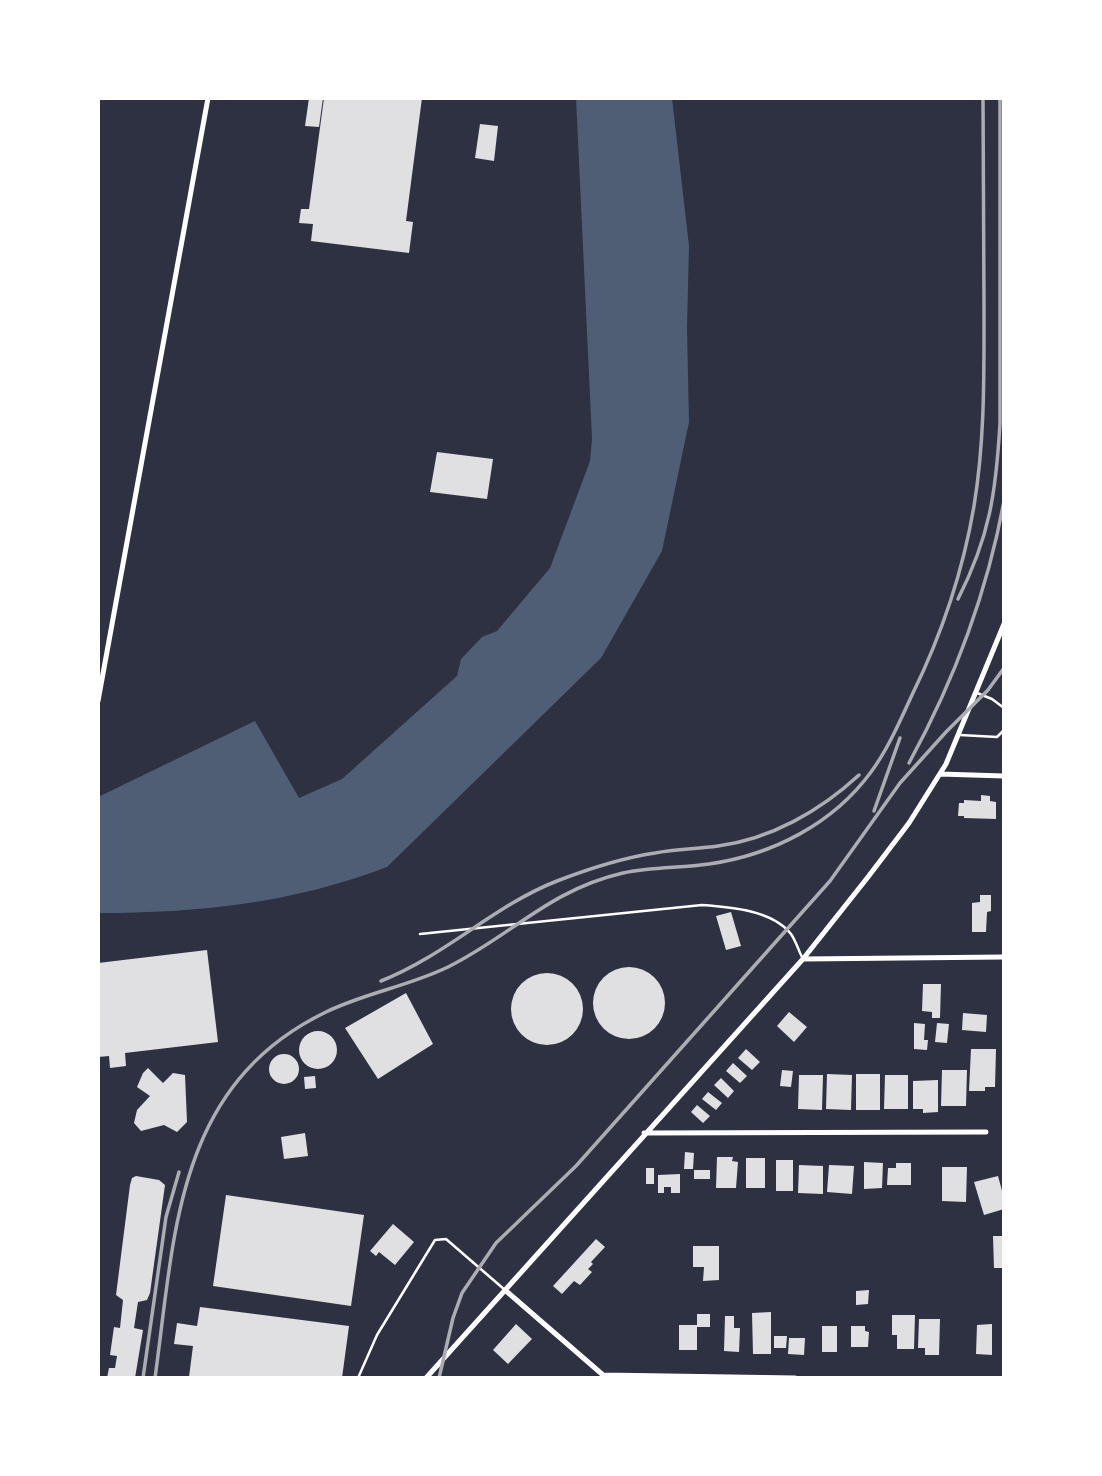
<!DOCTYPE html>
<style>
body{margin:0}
#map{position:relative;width:1102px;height:1476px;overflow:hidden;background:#2d3142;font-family:"Source Serif 4",serif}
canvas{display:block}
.frame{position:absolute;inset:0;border:100px solid #fff;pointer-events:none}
</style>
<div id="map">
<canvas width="1102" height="1476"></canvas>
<div class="frame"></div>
</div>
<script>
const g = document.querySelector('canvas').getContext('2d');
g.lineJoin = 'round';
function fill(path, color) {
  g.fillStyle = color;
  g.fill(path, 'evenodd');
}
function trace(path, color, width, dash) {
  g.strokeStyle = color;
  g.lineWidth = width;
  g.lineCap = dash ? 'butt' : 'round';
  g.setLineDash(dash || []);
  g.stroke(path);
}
fill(new Path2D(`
 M576,98H672L689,246L687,328L689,422L662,551L601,658L387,867C293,903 199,913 98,913V797L255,721L299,798L342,779L457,676L461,659L482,637L497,631L550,568L590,461L592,439Z`), '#4f5d75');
fill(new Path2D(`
 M309,98H323L319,127L305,126Z
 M324,98H422L406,221L413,222L409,253L311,241L313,224L299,223L301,209H309Z
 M480,124L498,126L494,161L475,158Z
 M437,452L493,459L487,499L430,492Z
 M981,795L990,796V801L996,802V819L964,818V816H958L959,803H964V800L981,801Z
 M980,895H991V911L987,912L986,932H972V903L980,902Z
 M731,912L741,946L726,950L716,916Z
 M207,950L218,1042L125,1053L126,1066L110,1068L109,1056L98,1057V963Z
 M593 1003a36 36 0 1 1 72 0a36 36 0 1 1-72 0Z
 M511 1009a36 36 0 1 1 72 0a36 36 0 1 1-72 0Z
 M923,984H941L940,1018H932V1012L922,1011Z
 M406,993L433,1044L378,1079L345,1028Z
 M789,1012L807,1027L794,1042L777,1026Z
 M963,1013L987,1015L986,1032L962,1030Z
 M914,1023L925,1024L924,1040H928L927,1050L914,1049Z
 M937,1023L949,1024L947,1043L935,1042Z
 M299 1050a19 19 0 1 1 38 0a19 19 0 1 1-38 0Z
 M746,1049L760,1062L752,1070L738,1058Z
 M971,1049H996L995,1087H985V1091H969Z
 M269 1069a15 15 0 1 1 30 0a15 15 0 1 1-30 0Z
 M733,1063L747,1076L740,1083L726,1071Z
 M148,1068L163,1083L173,1073L185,1075L187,1122L177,1132L164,1125L141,1131L134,1123L137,1110L150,1096L137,1087L143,1073Z
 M782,1070L793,1071L791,1087L780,1086Z
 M942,1070H967L966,1106H941Z
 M827,1074L852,1075L851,1110L826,1109Z
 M856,1074H880V1110H856Z
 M799,1075H823L822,1110L798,1109Z
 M885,1075H908V1109H884Z
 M315,1076L316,1088L305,1089L304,1077Z
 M721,1078L734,1091L728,1098L714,1085Z
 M938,1080V1112L923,1113V1109H913V1081Z
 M708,1092L722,1103L716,1110L702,1099Z
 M697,1105L710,1116L703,1123L691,1112Z
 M305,1133L308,1156L284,1159L281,1137Z
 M685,1152L694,1153L693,1169H684Z
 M717,1157H733L732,1161L738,1162L736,1188H716Z
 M746,1158H765V1188H746Z
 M776,1160H793V1191H776Z
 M864,1162L883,1163L882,1188L864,1189Z
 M896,1163H911V1185H887L888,1168H896Z
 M799,1165L823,1166V1194L798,1193Z
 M829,1165L854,1166L852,1194L827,1192Z
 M942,1167H967L966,1202L942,1201Z
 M646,1168H654V1184H646Z
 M694,1170H710V1179H694Z
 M680,1174V1193H671V1187H664V1193H658V1175Z
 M136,1176L159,1180L165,1185L150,1293L147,1300L138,1302L134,1328L143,1330L135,1378H107L109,1368H115L117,1356L110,1355L114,1327L120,1328L123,1300L116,1295L130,1185L132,1178Z
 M998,1176L1004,1198V1209L984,1215L974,1182Z
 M226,1195L364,1215L351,1306L213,1286Z
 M393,1224L414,1242L395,1265L379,1252L376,1256L370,1251Z
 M993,1236H1004V1268H994Z
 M596,1239L605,1247L591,1262L593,1264L588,1269L592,1272L580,1285L574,1281L562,1294L553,1286Z
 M693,1246H719V1280L703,1281L704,1267H693Z
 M869,1290L868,1304L856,1305V1291Z
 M200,1307L349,1326L342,1378L189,1377L193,1346L174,1344L177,1323L197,1326Z
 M771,1312V1354H753L752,1313Z
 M697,1314H710V1327H697Z
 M892,1315H915L914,1349H897V1335H892Z
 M725,1316H734V1328H740L739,1352L724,1351Z
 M919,1319H940L939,1355H925V1348H918Z
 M516,1324L532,1339L508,1364L493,1350Z
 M992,1324V1355L976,1354L977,1325Z
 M679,1325H697V1350H679Z
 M822,1326H837V1352H822Z
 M851,1326H865V1331L869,1332L868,1347H851Z
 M774,1336H787L786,1348H774Z
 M789,1338H805L804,1355L788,1354Z`), '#e0e0e3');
trace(new Path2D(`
 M977,693L992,699L1004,708
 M960,735L997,737L1004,730
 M420,934L702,905C730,907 772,910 791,934C796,941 799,952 803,959
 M358,1378L377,1335L435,1240L446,1239L505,1290`), '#fff', 2.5);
trace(new Path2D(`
 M98,701L208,98
 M940,774L1004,776
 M803,959L1004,957
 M644,1133L986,1132
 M505,1290L603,1375L795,1378
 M426,1378L803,959L868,877L909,823L946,764L1004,624`), '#fff', 5);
trace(new Path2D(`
 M958,599C990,536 996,492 1000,423V98
 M909,763C954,681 987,593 1004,501
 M874,811L900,738
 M381,981C445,956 495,905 557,881C588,869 622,858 655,853C676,849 697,849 718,846C771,839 820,811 859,775
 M143,1378L166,1217L179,1172
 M155,1378C175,1234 175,1085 326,1012C365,993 409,986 448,967C511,936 549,890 623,873C651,867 681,868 709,864C772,855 833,824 871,772C888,749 900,721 912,695C941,636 963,571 974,506C985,440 984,373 984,307C984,237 983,168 983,98
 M439,1378L453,1318L462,1293L496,1243L576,1166L830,881L900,783L946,732L988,690L1004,668`), '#abadb3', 3.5);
</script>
